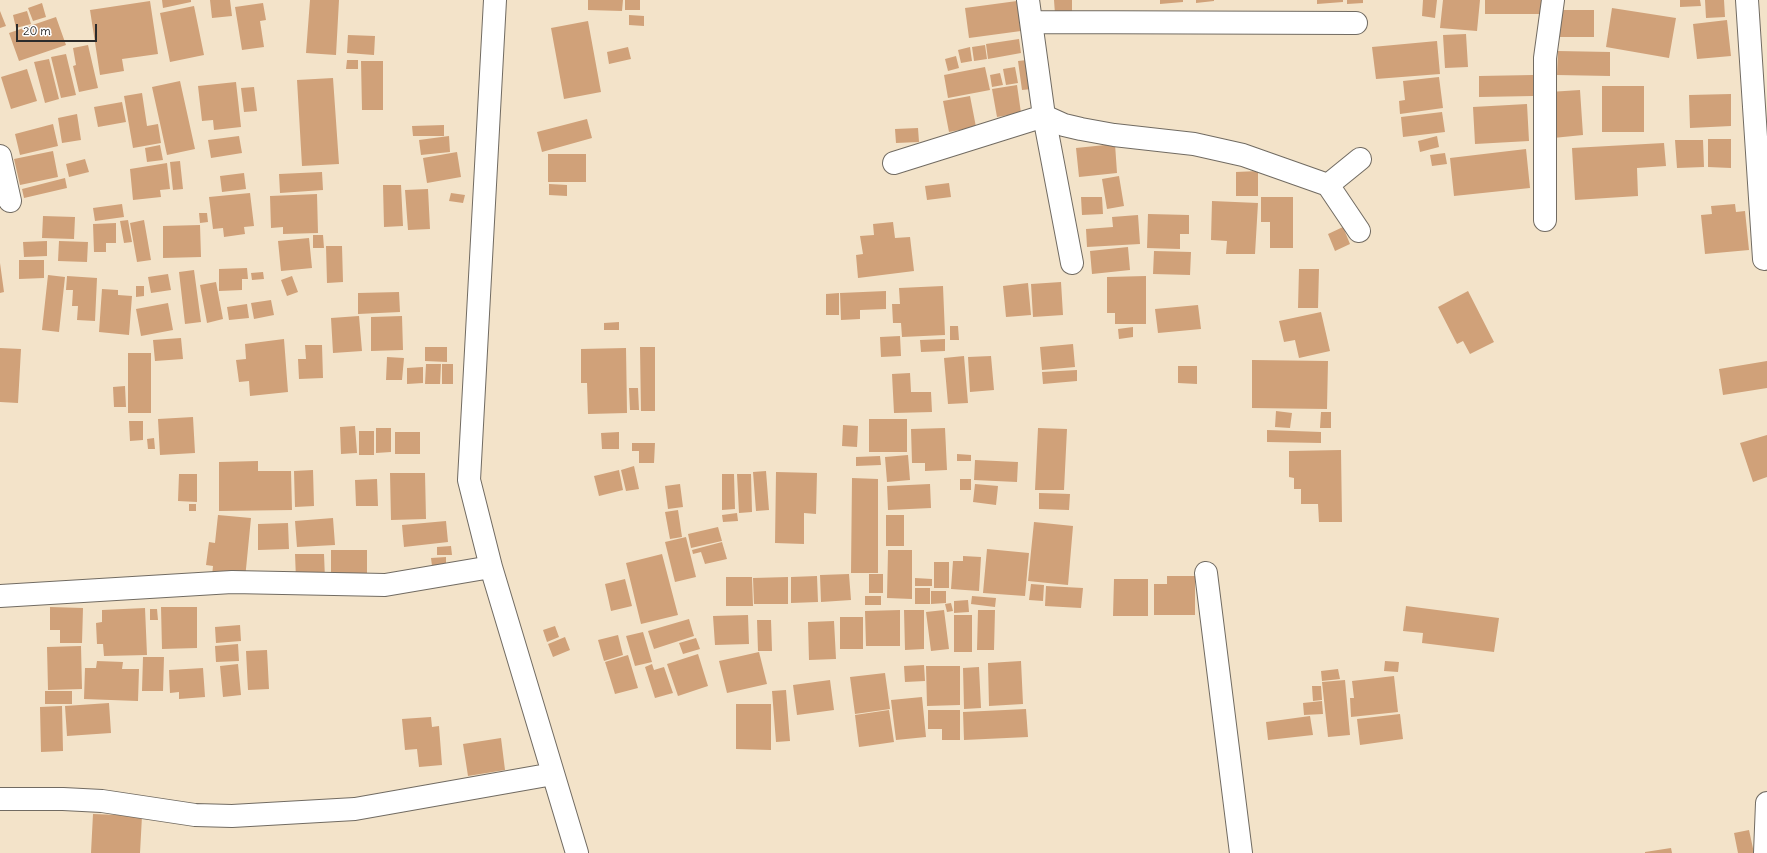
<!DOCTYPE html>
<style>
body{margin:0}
#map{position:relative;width:1767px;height:853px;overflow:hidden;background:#f3e3c9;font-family:Delius,sans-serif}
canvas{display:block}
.scale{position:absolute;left:16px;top:24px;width:81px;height:18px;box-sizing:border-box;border:2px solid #2b2b2b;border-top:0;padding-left:5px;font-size:12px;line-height:14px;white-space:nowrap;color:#2b2b2b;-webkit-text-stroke:3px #fff;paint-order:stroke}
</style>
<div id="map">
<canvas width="1767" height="853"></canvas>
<div class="scale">20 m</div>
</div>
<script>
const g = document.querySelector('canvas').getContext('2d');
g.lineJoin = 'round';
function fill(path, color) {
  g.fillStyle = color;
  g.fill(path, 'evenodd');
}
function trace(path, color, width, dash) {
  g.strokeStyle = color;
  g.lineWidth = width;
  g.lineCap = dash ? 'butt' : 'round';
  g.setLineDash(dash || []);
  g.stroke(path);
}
fill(new Path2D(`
 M162,0H191V2L163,8Z
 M210,0H230L232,16L212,18Z
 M310,0H339L336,55L306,53Z
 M588,0H623L622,11L588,10Z
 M625,0H640V10H625Z
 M1054,0H1072V14H1055Z
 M1160,0H1183V2L1160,4Z
 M1196,0H1214V1L1196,3Z
 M1317,0H1343V2L1317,4Z
 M1347,0H1363V3L1347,4Z
 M1423,0H1437L1435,18L1422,16Z
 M1443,0H1480L1477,31L1440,28Z
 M1485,0H1546V14H1485Z
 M1680,0H1700L1701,6L1680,7Z
 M1705,0H1724L1725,17L1706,18Z
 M150,1L158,54L122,59L124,71L100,75L90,10Z
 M1017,1L1021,31L969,38L965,8Z
 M42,3L46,17L33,21L28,8Z
 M263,3L266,20L260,21L264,47L242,50L235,7Z
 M194,6L204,55L170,62L160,13Z
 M1612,8L1676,18L1669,58L1606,47Z
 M1560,10H1594V37H1560Z
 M0,11L6,26L0,28Z
 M27,11L31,24L16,28L13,15Z
 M629,15L644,16V26L629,25Z
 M56,17L66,45L19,61L9,33Z
 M1727,20L1731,56L1697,59L1693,24Z
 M588,21L601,92L564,99L551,28Z
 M1466,34L1468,67L1445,68L1443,35Z
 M348,35L375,36L374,55L347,53Z
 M1019,39L1021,53L988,59L986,44Z
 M1437,41L1440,74L1376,79L1372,47Z
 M88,45L98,88L79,92L73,66L76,65L73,48Z
 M985,45L987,59L974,61L972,47Z
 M628,47L631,59L609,64L607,52Z
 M970,47L972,61L961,63L958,50Z
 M1558,51L1610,52V76L1557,75Z
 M66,54L76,95L61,98L51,57Z
 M956,56L959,68L948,71L945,59Z
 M49,59L59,99L45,103L34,62Z
 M347,60H358V69H346Z
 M1027,60L1032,89L1022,90L1018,61Z
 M361,61H383V110H362Z
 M985,67L990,90L948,98L944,75Z
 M1015,67L1018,83L1006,85L1003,69Z
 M27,69L37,101L11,109L1,77Z
 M1000,73L1003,85L992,87L990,75Z
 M1533,75V96L1479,97V76Z
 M1439,77L1443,108L1400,114L1399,101L1405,100L1403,81Z
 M333,78L339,164L302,166L297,80Z
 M180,81L195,149L167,155L152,87Z
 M236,82L241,127L214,130L213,120L202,121L198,86Z
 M1017,85L1021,113L997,117L992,89Z
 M1602,86H1644V132H1602Z
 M254,87L257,111L244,112L241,88Z
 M1580,90L1583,135L1553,138L1549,92Z
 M142,93L147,126L158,124L161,143L133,148L124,96Z
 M1731,94V126L1690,128L1689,95Z
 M970,96L976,127L949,132L943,101Z
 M122,102L126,122L98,127L94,107Z
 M1527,104L1529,141L1475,144L1473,107Z
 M1442,112L1445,132L1403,137L1401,117Z
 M77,114L81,140L62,143L58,118Z
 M587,119L592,138L542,152L537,132Z
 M53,124L58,146L20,155L15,134Z
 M444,125V136H413L412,126Z
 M918,128L919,142L896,143L895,129Z
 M239,136L242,153L211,158L208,140Z
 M449,136L450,152L421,155L419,140Z
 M1437,136L1439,147L1420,152L1418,141Z
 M1708,139H1731V168L1708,167Z
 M1675,140H1703L1704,167L1677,168Z
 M1664,143L1666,166L1637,168L1638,196L1575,200L1572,148Z
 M1115,144L1117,173L1079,177L1076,148Z
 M160,145L163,160L147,162L145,148Z
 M1526,149L1530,188L1454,196L1450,158Z
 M53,151L58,177L20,185L14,159Z
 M457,152L461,177L427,183L423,158Z
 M1445,153L1447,164L1432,166L1430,155Z
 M548,154H586V182H548Z
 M85,159L89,172L69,177L66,164Z
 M180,161L183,189L173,190L170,162Z
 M167,163L170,189L160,190L161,197L133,200L130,169Z
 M1258,171V196H1236V172Z
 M322,172L323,190L280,193L279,174Z
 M244,173L246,189L222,192L220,176Z
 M1119,176L1124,206L1107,209L1102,179Z
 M65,178L67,188L24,198L22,189Z
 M949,183L951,197L927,200L925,186Z
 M549,184L567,185V196L549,195Z
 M383,185H401L403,226L384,227Z
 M428,189L430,229L408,230L405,190Z
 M250,193L254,226L244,227L245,234L224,237L223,228L213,229L209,197Z
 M451,193L465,195L463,203L449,201Z
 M317,194L318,233L283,234V227L271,228L270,196Z
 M1081,197H1102L1103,214L1082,215Z
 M1261,197H1293V248H1270V222H1261Z
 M1212,201L1258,203L1255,254H1226L1227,241L1211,240Z
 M122,204L124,217L95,221L93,208Z
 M1735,204L1736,212L1745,211L1749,250L1705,254L1701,215L1712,214L1711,206Z
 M199,213H207L208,222L200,223Z
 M1148,214L1189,215V234H1180V249L1147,248Z
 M1138,215L1140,244L1087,247L1086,229L1113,227L1112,217Z
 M43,216L75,217L74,239L42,238Z
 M128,220L132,242L124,243L120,221Z
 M144,220L151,260L137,262L130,223Z
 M893,222L895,238L910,237L914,271L858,278L856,255L863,254L860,236L874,235L873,224Z
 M116,223V243H106V252H94L93,224Z
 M200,225L201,257L163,258V226Z
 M1343,227L1350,244L1335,251L1328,234Z
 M313,235H323L324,248H313Z
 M309,238L312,268L281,271L278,241Z
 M47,241V256L24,257L23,242Z
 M59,241L88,242L87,262L58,261Z
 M326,246H342L343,282L327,283Z
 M1128,247L1130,270L1092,274L1090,251Z
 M1154,251L1191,252L1190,275L1153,274Z
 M19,260H44V278L19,279Z
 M0,263L4,292L0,293Z
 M247,268L248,279H242V290L219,291V269Z
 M1299,269H1319L1318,308H1298Z
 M194,270L201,322L185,324L179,272Z
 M263,272L264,279L252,280L251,273Z
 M168,274L171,290L151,293L148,277Z
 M48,275L65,277L59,332L42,330Z
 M67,276L97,278L95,321L77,320L78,306H72L73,290H66Z
 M292,276L298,292L287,296L281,280Z
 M1146,276V324H1115V313H1107V277Z
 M216,282L223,319L207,323L200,285Z
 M1061,282L1063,315L1033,317L1031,284Z
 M1028,283L1031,315L1006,317L1003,286Z
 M136,286H144V296L136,297Z
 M943,286L945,335L902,337L901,323H893L892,304H900L899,288Z
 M102,289L118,290V295L132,296L129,335L99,332Z
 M886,291V309L860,310V319L841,320L840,293Z
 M1468,291L1494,342L1470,354L1463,341L1457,344L1438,307Z
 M399,292L400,312L358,314V293Z
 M839,293V315H826V294Z
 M271,300L274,315L254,319L251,303Z
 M168,303L173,330L141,336L136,309Z
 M247,304L249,318L229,320L227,307Z
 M1198,305L1201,329L1158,333L1155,309Z
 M1321,312L1330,351L1299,358L1295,340L1284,342L1279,321Z
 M359,316L362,351L333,353L331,318Z
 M402,316L403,350L371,351V317Z
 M619,322V330H604V323Z
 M950,326H958L959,340H950Z
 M1133,327V337L1119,339L1118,329Z
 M900,336L901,356L881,357L880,337Z
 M181,338L183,359L155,361L153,340Z
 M284,339L288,392L250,396L249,381L239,382L236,360L246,359L245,344Z
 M945,339V351L921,352L920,340Z
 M1073,344L1075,367L1042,370L1040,347Z
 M305,345H322L323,378L299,379L298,359H306Z
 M425,347H447V362L425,361Z
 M640,347H655V411H641Z
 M0,348L21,349L18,403L0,402Z
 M626,348L627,413L588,414L587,383H581V349Z
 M128,353H151V413H128Z
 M964,356L968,403L948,404L944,358Z
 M991,356L994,390L970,392L968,357Z
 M387,357L404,358L402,380H386Z
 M1252,360L1328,361L1327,409L1252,408Z
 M1767,361V388L1723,395L1719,369Z
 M426,364H441L440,384H425Z
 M442,364H453V384H442Z
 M1178,366H1197V384L1178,383Z
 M423,367V383L407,384V368Z
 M1077,370V381L1043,384L1042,372Z
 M910,373L911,392H931L932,412L894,413L892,374Z
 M125,386L126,407H114L113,387Z
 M629,388H638L639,410H630Z
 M1276,411L1292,413L1290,428L1275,427Z
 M1321,412H1331V428H1320Z
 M193,417L195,453L160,455L158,419Z
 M869,419H907V452H869Z
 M129,421H143V440L130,441Z
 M843,425L858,426L857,447L842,446Z
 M355,426L357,453L341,454L340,427Z
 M376,428H391V452L376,453Z
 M945,428L947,470L925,471V463H912L911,429Z
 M1038,428L1067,429L1064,490H1035Z
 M1267,430L1321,432V443L1267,442Z
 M359,431H374V455H359Z
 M395,432H420V454H395Z
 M619,432V449H602L601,433Z
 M1767,435V477L1753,482L1740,443Z
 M154,438L155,449H148L147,439Z
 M632,443H655L654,463H639V451H632Z
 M1341,450L1342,522H1319L1318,504H1301V489H1294V478L1289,477V451Z
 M957,454L971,455V461H957Z
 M908,455L910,480L887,482L885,457Z
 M880,456L881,465L856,466V457Z
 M975,460L1018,462L1017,482L974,480Z
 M258,461V471H291L292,510L219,511V462Z
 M634,466L639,489L626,491L621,470Z
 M313,470L314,506L295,507L294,471Z
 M619,470L623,490L599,496L594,476Z
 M766,471L769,510L756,511L753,472Z
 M776,472L817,473L816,514L804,513V544L775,543Z
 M390,473H425L426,519L391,520Z
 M179,474H197V502L178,501Z
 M722,474H734L735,509L722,510Z
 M737,474H751L752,512L739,513Z
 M852,478L878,479V573H851Z
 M377,479L378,506H356L355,480Z
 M960,479H971V490H960Z
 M680,484L683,507L668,509L665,486Z
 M930,484L931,508L888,510L887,486Z
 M975,484L998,486L996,505L973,502Z
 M1039,493L1070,494L1069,510L1039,509Z
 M189,504H196V511H189Z
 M678,510L682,537L670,539L665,512Z
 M737,513L738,521L723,522L722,515Z
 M218,515L251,518L245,579L212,576L213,566L206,565L209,542L215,543Z
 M886,515H904V546H886Z
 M333,518L335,545L297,547L295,521Z
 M446,521L448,542L404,547L402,525Z
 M1034,522L1073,526L1068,585L1028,581Z
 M288,523L289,549L258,550V524Z
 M718,527L722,541L691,548L688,534Z
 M686,537L696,577L675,582L665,542Z
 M722,542L727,559L705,564L701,552L693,554L692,550Z
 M451,546L452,555H437V547Z
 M987,549L1029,553L1025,596L983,593Z
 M331,550H367V579L331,578Z
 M888,550H912V599L887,598Z
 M295,554H324L325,579H296Z
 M662,554L678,615L641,624L626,563Z
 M963,556L981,557L979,591L951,589L953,561H963Z
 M446,557V565L432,566L431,558Z
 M934,562H949V588H934Z
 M849,574L851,600L821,602L820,575Z
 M869,574H883V593H869Z
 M817,576L818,602L791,603V577Z
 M1167,576H1195V615H1154V584H1167Z
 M726,577H752L753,606H726Z
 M788,577V604H754L753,578Z
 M915,578L932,579V586H915Z
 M625,579L632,606L611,611L605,584Z
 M1114,579H1148V616H1113Z
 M1031,584L1044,585L1043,601L1029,600Z
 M1046,586L1083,588L1081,608L1045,606Z
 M915,588H930V604H915Z
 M931,591H946V603L931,604Z
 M865,596H881V605H865Z
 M972,596L996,598L995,607L971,604Z
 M968,600L969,612L954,613V601Z
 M951,603L953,611L947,612L945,604Z
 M1406,606L1499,618L1494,652L1422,643L1423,633L1403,631Z
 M50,607L83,608L82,643H60V630H50Z
 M161,607H197V648L162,649Z
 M145,608L147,655L104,656L103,644H97L96,623L102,622V610Z
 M150,609H157L158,620H150Z
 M900,610V646H866L865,611Z
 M904,610H924V649L905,650Z
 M944,610L949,649L931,651L926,612Z
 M978,610H995L994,650H977Z
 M748,615L749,644L715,645L713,616Z
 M954,615H972V652H954Z
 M840,617H863V649H840Z
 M689,619L694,636L654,649L648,631Z
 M757,620H771L772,651H758Z
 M834,621L836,659L809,660L808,622Z
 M240,625L241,641L216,643L215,627Z
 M555,626L559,637L547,642L543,630Z
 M643,632L652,662L635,666L626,636Z
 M618,635L623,655L604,661L598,640Z
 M565,637L570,650L553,657L548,644Z
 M696,638L700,649L683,654L679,643Z
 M238,644L239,661L216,662L215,646Z
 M81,646L82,689L48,690L47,647Z
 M267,650L269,689L248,690L246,651Z
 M759,652L767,684L727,693L719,661Z
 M698,654L708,686L678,696L667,664Z
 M628,655L638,688L615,694L605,662Z
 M143,657H164L163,691H142Z
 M97,661L123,662L122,669H139L138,701L84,699L85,668H96Z
 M1021,661L1023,704L989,706L988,663Z
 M1385,661L1399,662L1398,672L1384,671Z
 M238,664L241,695L223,697L220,666Z
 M652,664L654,670L664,667L673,693L655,698L645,667Z
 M924,665L925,681L905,682L904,666Z
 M926,666H960V705L927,706Z
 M979,667L981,708L964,709L963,668Z
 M203,668L205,697L179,699V692L170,693L169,670Z
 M1338,669L1340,679L1322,681L1321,671Z
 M885,673L890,709L855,714L850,677Z
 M1394,676L1398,712L1351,717L1350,698H1354L1352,681Z
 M830,680L834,710L797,715L793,685Z
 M1345,680L1350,735L1328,737L1322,682Z
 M1312,686H1321L1322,700L1313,701Z
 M786,690L790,741L776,742L772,691Z
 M45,691H72V704H45Z
 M922,697L926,737L896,740L891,700Z
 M1322,701L1323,714L1304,715L1303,703Z
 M109,703L111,733L67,736L65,706Z
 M736,704H771V750L736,749Z
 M62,706L63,751L41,752L40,707Z
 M1026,709L1028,737L964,740L963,712Z
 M889,710L894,742L859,747L855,715Z
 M928,710H960V740H942V729H928Z
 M1400,714L1403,739L1360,745L1357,719Z
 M1310,716L1313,735L1268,740L1266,722Z
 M431,717L432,727L439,726L442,765L419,767L417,749L405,750L402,719Z
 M501,738L505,770L468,776L463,744Z
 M93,814L142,816L140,853H91Z
 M1749,830L1754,853H1738L1734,833Z
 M1671,848L1672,853H1645V852Z`), '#d0a179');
const street = new Path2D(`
 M495,0L469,480L491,567L577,853
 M1028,0L1044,116L1064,125L1081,129L1114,135L1194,144L1243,155L1328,185L1359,231
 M1747,0L1764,259
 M1031,22L1356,23
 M0,156L10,201
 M894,163L1044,116L1072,263
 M1328,185L1360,159
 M1545,220V58L1553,0
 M1206,573L1241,853
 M0,596L232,582L385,585L491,567
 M0,799H63L102,801L195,815L232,816L355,809L553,774
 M1765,853L1767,803`);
trace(street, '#716b62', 24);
trace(street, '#fff', 22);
</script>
